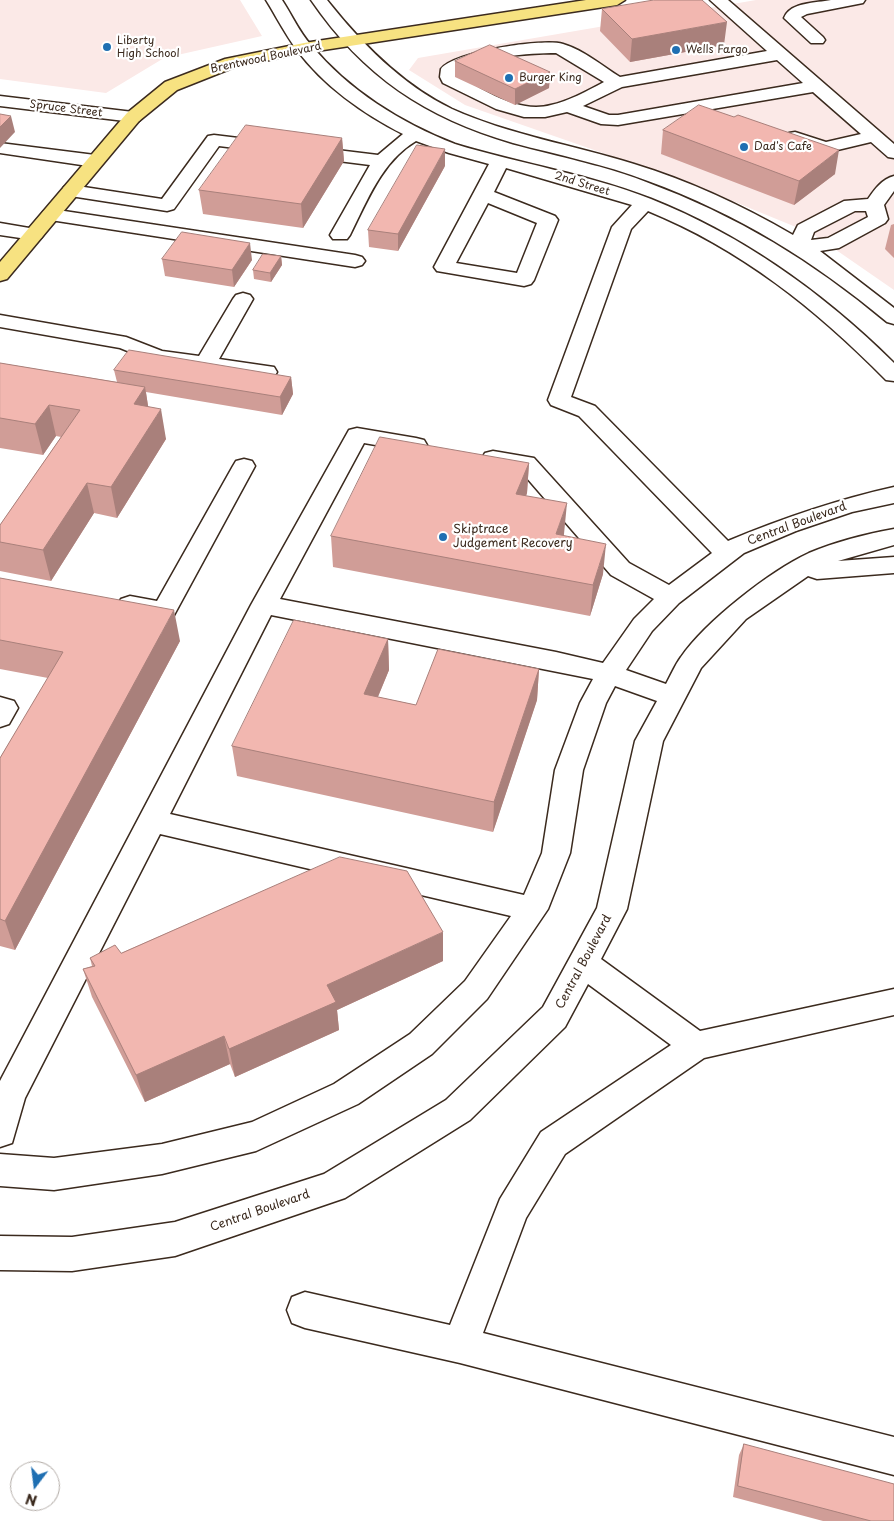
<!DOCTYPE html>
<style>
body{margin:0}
#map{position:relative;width:894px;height:1521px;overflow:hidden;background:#fff;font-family:"Playpen Sans",sans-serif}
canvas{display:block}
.north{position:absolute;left:10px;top:1461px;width:50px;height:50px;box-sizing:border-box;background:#fff;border:1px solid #b1aaa5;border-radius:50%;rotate:195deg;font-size:14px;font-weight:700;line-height:20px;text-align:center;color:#3b2a1e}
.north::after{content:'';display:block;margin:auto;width:18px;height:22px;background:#1f6fb2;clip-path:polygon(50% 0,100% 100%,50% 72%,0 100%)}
</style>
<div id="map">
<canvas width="894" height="1521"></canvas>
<div class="north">N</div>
</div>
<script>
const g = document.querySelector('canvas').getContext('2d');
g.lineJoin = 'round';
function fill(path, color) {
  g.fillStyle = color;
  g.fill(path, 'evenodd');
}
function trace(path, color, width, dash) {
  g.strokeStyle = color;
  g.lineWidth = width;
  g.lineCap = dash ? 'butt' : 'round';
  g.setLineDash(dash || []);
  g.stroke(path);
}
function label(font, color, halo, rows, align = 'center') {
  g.font = font + ' "Playpen Sans",sans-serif';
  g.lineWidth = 4.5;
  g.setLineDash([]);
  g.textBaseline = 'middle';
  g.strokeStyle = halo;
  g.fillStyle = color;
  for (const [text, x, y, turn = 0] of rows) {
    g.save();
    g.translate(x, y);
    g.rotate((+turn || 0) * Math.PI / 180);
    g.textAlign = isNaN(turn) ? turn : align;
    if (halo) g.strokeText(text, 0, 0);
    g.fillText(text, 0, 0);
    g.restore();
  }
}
fill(new Path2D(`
 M0,0H240L262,36L164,58L106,93L0,79Z
 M756,0H894V290L813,234L686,182L465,105L409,70L418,58Z`), '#fbe9e7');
const minor = new Path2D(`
 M266,0H282C292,15 299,32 311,45C348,90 401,123 455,144C520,164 588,174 651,199C744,236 823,293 894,363V381L886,380C816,309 741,249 648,211L631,229L571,397L595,406L728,541C783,518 836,500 894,487V503L852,512L796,531L744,553L679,603L652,631L626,670L666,684C671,675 675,665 681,657C705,622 770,571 809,553C835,542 866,534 894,529V545L838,561L894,557V573L817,579L808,576L746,619L701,668L663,741L627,909L601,959L700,1031L894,989V1015L704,1058L565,1154L526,1218L483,1333L894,1437V1475L460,1363L305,1328L292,1323L287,1310L292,1297L305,1292L450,1325L500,1199L541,1132L671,1045L588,984L565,1027L470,1120L345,1198L175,1256L72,1271L0,1270V1236L72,1237L175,1222L324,1174L446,1100L543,1007L597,908L635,741L657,701L615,686L606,703L583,770L570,853L548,909L487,999L432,1054L358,1104L256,1151L162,1174L54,1190L0,1186V1154L54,1158L162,1144L252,1122L334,1084L410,1034L465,981L511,916L160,834L25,1098L12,1143L0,1147V1081L251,605L349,430L357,428L416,438L424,440L427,445L424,450L416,452L364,443L280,599L556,652L603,663L634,619L654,599L611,575L519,469L485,463L482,458L485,453L493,451L534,458L629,563L669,585L712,553L579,416L551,405L548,400L612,227L632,205L506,168L494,192L555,216L558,220L534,280L531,284L524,286L437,271L434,267L489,164L449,153L416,141C382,161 367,201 350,235L347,239H333L330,235L370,165L219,146L174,209L167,211L64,195L62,191L64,187L71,185L162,199L208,136L214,135L378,155L403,134C363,114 323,85 297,50C285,34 276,16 266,0ZM488,203L537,223L517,273L456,263ZM271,615L593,679L580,703L555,770L542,853L524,895L170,814Z
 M311,0H327C361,43 402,85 452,109C510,135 573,145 634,164C690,181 743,206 793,235L798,225L844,201L868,199C875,189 882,179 894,176V191L884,205L888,219L885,223L839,248L820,251L894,308V324L887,322C814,261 738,214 648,181C604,164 558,155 513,143C426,118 363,76 311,0ZM855,211H866L868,217L828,238L811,240L814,232Z
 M710,0H728L894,144V158L888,157L871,142L825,153L789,141L786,137L789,133L795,132L826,142L861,134L813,92L618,125L601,124L567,112L545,117H524L496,109L443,83L440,77L441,69C453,52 542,38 563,44C584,50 602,66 620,77L767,51ZM556,53L604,82C587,91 569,101 551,105C518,114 485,90 457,76V71C479,57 530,53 556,53ZM777,60L803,83L618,115H609L583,106L622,87Z
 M831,0H865L863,3L807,14L801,17L823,37L825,40L823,43H811L784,18C790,2 816,3 831,0Z
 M0,96L133,112L139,113L142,117L139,121L133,122L0,106Z
 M0,143L95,155L101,157L104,161L101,165L95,167L0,153Z
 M51,209L355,255L362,257L365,261L362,265L355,267L44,219L41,215L44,211Z
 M0,223L41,230L44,234L41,238L34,240L0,235Z
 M243,293L250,295L253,299L219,359L274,367L277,372L274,377L266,378L157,363L120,348L0,327V315L126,337L162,351L199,356L233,299L236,295Z
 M244,459L252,461L255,466L173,617L164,620L121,611L117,605L121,599L130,596L157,601L233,466L236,461Z
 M0,697L14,701L18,708L9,724L0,727Z`);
const major = new Path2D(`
 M586,0H625L617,5L304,53L235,67L177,90L139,121L7,279L0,281V262L127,113L165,82L225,59L304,43Z`);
trace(minor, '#3b2a1e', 3);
trace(major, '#3b2a1e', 3);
fill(minor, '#fff');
fill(major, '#f7e281');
fill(new Path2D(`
 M602,9L724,45L630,62L600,31Z
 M455,61L550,72L549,88L515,105L455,77Z
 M734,117L835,174L794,205L661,154L663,130Z
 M342,138L344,161L303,228L203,214L199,190Z
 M445,166L398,251L369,247L368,230Z
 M894,224V258L885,249L891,225Z
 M281,256L282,265L271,282L254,279L253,270Z
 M162,259L252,260L234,287L165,276Z
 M0,363L117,382L114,370L291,377L293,394L282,415L146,392L148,406L166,439L117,518L94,513L51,581L0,571V525L61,437L56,436L43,455L0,448Z
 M529,463L527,493L526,496L564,534V536L603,574L590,616L333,567L331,536Z
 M0,578L180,641L15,950L0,946V758L48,678L0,669Z
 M388,639L389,670L378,697L416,705L539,669L537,700L493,832L237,776L232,746Z
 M121,953L443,961L337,1010L339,1030L235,1077L230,1064L145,1102L92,997L83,969L92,966L90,958Z
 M744,1444L894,1521H823L733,1497L739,1455Z`), '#d09d97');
fill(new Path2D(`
 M727,22L724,45L630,62L632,39Z
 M550,72L549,88L515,105V89Z
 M11,116L15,132L0,148V127Z
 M342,138L344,161L303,228L301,204Z
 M445,149V166L398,251V234Z
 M839,150L835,174L794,205L799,181Z
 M250,243L252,260L234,287L232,270Z
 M281,256L282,265L271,282L270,273Z
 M291,377L293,394L282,415L280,397Z
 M145,387L150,418L134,404Z
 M49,405L56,436L43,455L35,424Z
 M161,409L166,439L117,518L111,487Z
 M529,463L527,493L515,525L516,494Z
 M87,483L94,513L51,581L43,550Z
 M567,503L564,534L554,565L556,534Z
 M606,544L603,574L590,616L593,585Z
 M174,610L180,641L15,950L5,921Z
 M388,639L389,670L366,725L364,694Z
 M539,669L537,700L493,832L494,802Z
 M443,932V961L337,1010L339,1030L235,1077L229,1049L327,985Z
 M224,1036L230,1064L145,1102L136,1075Z`), '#a9807b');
const building = new Path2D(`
 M654,0H702L727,22L632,39L602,9Z
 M490,45L550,72L515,89L455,61Z
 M699,105L734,117L738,115L839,150L799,181L663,130Z
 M0,114L11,116L0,127Z
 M246,125L342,138L301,204L199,190Z
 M417,145L445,149L398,234L368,230Z
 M182,232L250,243L232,270L162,259Z
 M263,254L281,256L270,273L253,270Z
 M129,350L291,377L280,397L114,370Z
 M0,363L145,387L134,404L161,409L111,487L87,483L43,550L0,542V525L80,410L49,405L35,424L0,418Z
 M380,437L529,463L516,494L567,503L556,534L606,544L593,585L331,536Z
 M0,578L174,610L5,921L0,919V758L63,652L0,640Z
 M294,620L388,639L364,694L416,705L438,649L539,669L494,802L232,746Z
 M340,857L407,871L443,932L327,985L336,1002L229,1049L224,1036L136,1075L83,969L95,966L90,958L115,945L121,953Z
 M744,1444L894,1484V1521H871L738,1486Z`);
fill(building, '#f2b7b0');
trace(building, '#a9807b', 1);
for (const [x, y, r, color] of [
 [107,47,5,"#1f6fb2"],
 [676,50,5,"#1f6fb2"],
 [509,78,5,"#1f6fb2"],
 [744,147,5,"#1f6fb2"],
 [443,537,5,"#1f6fb2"]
]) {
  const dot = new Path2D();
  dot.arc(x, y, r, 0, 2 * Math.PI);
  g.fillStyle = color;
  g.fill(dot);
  trace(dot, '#fff', 2);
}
label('11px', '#3b2a1e', '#fff', [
 ["Liberty",117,41],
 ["High School",117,54],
 ["Wells Fargo",686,50],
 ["Burger King",519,78],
 ["Dad's Cafe",754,147]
], 'left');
label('11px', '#3b2a1e', '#fff', [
 ["Brentwood Boulevard",266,58,-12],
 ["Spruce Street",66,109,7],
 ["2nd Street",582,184,17]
]);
label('12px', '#3b2a1e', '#fff', [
 ["Central Boulevard",797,524,-20],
 ["Central Boulevard",584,962,-62],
 ["Central Boulevard",260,1211,-19]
]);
label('12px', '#3b2a1e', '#fff', [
 ["Skiptrace",453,530],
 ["Judgement Recovery",453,544]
], 'left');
</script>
